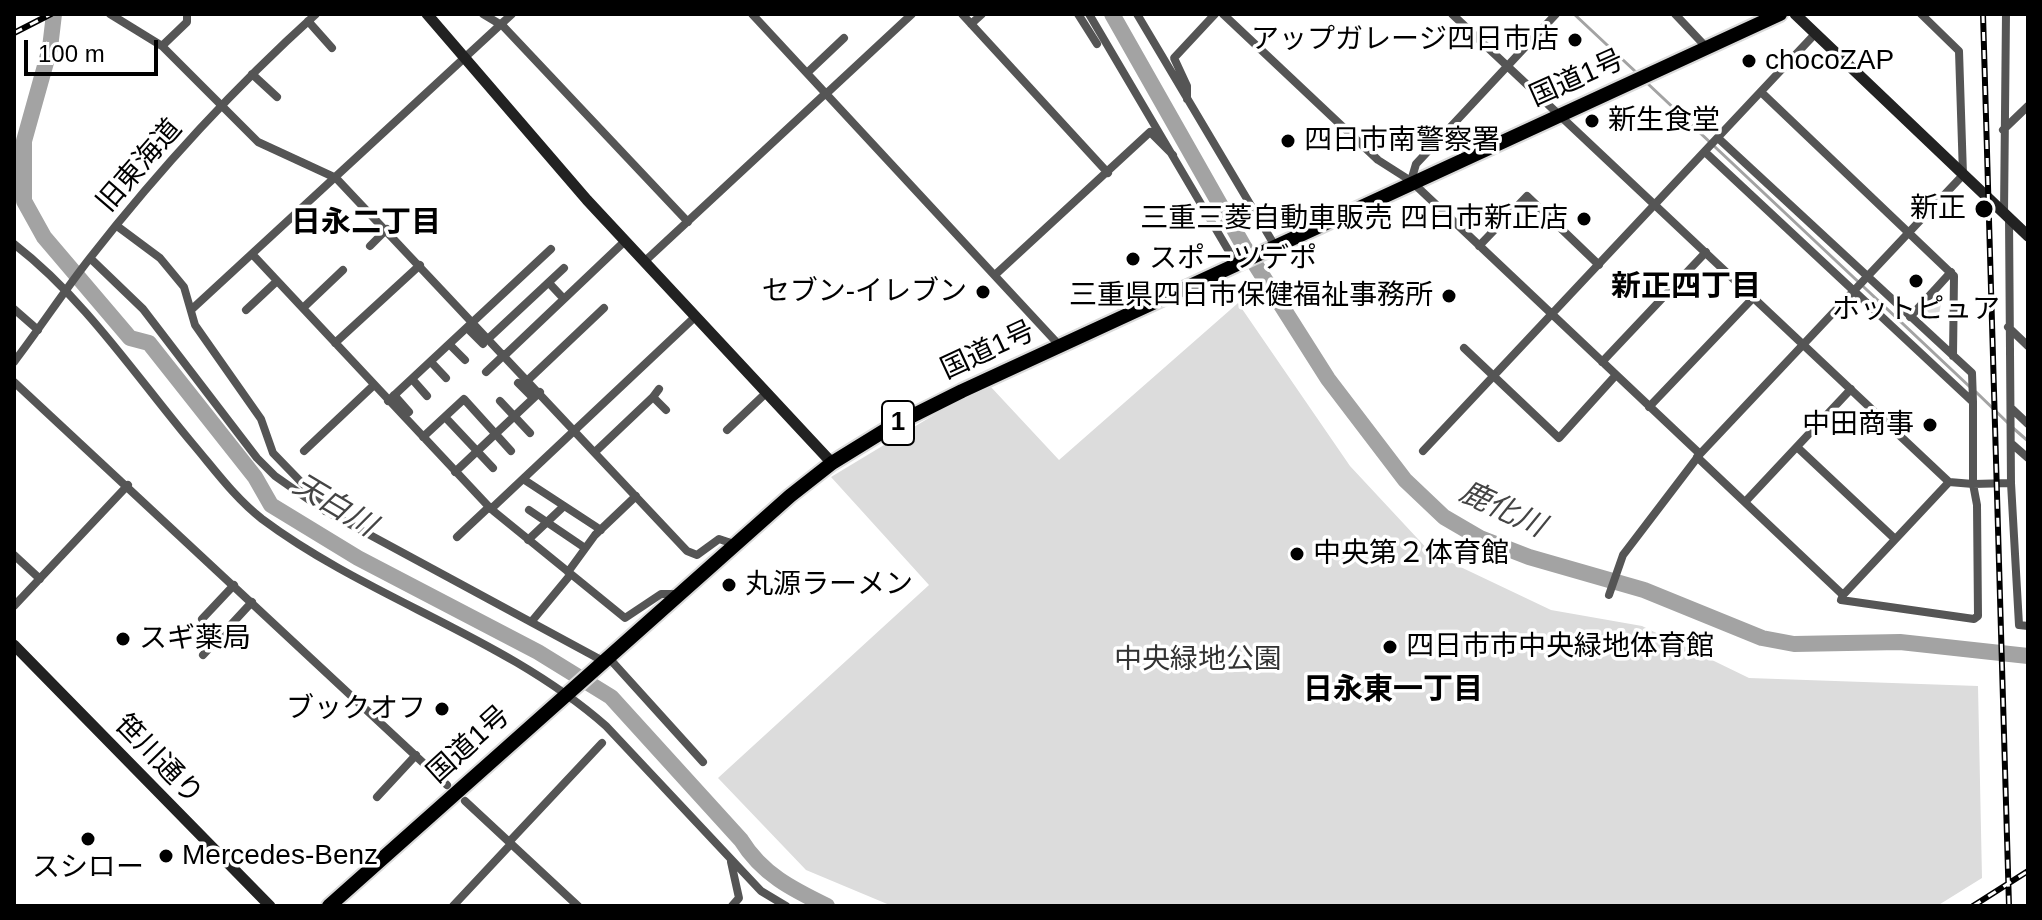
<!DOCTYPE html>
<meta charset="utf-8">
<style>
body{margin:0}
#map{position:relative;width:2042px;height:920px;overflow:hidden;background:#fff;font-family:Arial,sans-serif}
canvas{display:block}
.frame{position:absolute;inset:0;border:16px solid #000;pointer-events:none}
.scale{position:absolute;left:24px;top:40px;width:134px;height:36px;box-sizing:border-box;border:4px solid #000;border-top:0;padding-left:10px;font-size:24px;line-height:28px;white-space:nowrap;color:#000;-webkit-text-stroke:6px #fff;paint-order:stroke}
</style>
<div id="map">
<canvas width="2042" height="920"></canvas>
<div class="frame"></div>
<div class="scale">100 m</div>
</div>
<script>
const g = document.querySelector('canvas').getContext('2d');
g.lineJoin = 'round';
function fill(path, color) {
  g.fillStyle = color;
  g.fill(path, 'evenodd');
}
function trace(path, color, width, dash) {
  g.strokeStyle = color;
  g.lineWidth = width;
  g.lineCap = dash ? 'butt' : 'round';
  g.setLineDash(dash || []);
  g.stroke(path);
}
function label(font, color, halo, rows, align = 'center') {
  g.font = font + ' Arial,"Noto Sans JP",sans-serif';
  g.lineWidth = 7;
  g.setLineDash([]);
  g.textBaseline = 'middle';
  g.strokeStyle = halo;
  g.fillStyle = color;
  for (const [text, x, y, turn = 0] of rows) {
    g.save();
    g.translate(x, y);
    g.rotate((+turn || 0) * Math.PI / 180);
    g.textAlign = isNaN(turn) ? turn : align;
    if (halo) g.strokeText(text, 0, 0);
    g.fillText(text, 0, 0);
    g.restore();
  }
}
fill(new Path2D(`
 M1938,293L1942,297L1938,322L1924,308Z
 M1238,303L1350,466L1431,553L1551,610L1642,626L1749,678L1978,686L1982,878L1937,906H892L806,870L718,778L929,585L831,477L962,398L990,386L1059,460Z`), '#dcdcdc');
trace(new Path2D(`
 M1574,14L1638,74
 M1646,82L1970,387
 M1976,392L2008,423
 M2013,428L2028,441`), '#a3a3a3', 3);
trace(new Path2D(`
 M54,14L50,48L24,141V201L44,237L130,338L149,343L255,477L271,505L358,558L538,652L611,697L741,840C762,874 792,889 827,906
 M1112,14L1243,245L1328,379L1405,480L1444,517L1480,538L1529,557L1644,590L1762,638L1794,644L1900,642L2028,656`), '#a3a3a3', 16);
const highway = new Path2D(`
 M329,906L790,496L832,463L892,426L962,391L1780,14`);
trace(highway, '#dbdbdb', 18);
trace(new Path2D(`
 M110,14L162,46L258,142L336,178L687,551L697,555L719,539L734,544
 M483,14L503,26L688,222
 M752,14L1060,346
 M962,14L1108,173
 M1078,14L1097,44
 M1089,14L1237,265
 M1137,14L1275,246
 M1223,14L1378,160L1411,181L1700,454
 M1452,14L1949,482L1843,595L1697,457
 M1675,14L1707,48
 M308,21L332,48
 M971,24L982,14
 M162,46L187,22V14
 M807,73L844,38
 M252,74L277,97
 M1761,92L1954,276L1953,356
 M827,93L912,14
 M1187,99V86L1174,58L1215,14
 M2003,130L2028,106
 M1718,138L1972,373L1973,402
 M1705,152L1973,402V484L1949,482
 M1411,181L1416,164L1556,14
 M2004,213L2006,14
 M2009,218L2011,483L2019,625L2028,626
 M117,226L160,258L184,287L195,325L261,419L273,453L333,515L603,661
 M14,244C85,299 135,375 192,443C215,470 234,497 262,519C369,599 505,637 606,726L761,891L786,906
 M370,246L387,229
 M1479,246L1527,196L1599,265
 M253,255L491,509L625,618L661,594H677
 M90,258L143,309L257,458L275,476L325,511
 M644,262L826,93
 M996,274L1150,132L1173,155
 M549,283L564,299
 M303,308L343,270
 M14,309L38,330
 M191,310L512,14
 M246,310L277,281
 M1910,317L1951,272
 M2008,327L2028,346
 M467,328L483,344
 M489,338L564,268
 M335,343L420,265
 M449,344L465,360
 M1464,348L1559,438L1616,375
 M505,355L625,241
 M14,362C40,328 64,291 90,258C158,171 234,88 316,14
 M431,362L446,378
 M1602,362L1706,252
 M486,372L505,354
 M412,379L427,396
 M528,380L604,308
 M14,382L447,785
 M518,383L533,398
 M659,389L653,397L666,410
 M394,395L409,412
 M388,401L551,249
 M500,401L530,433
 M1649,407L1754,297
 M2011,408L2028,424
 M445,417L493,468
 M727,430L766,393
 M423,437L464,399L511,451
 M2012,444L2028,458
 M1797,447L1895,539
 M304,451L374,385
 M1423,451L1814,35
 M595,452L653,397
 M455,472L540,392
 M523,479L601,530
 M1745,502L1851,389
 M491,509L696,316
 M529,510L585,548
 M457,537L489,507
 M528,540L564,506
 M14,555L40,579
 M568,572L595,535L636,496
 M1609,595L1623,555L1700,454L1963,175L1959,51L1921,14
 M1843,595L1841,600L1974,619L1978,616L1977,505L1973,484L2011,483
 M14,606L128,485
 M202,619L234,585
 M532,621L571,574
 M203,655L252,602
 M608,657L703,762
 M377,797L416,755
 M465,801L578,906
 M509,842L602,743
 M731,862L739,898L732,906
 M453,906L511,844`), '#555', 8);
trace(new Path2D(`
 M427,14L587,200L832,463
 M1795,14L2028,236
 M14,645L270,906`), '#222', 11);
trace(highway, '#000', 14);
const rail = new Path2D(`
 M1983,14L2009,906
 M14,33L51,14
 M1973,906L2028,871`);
trace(rail, '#000', 6);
trace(rail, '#fff', 3, [9]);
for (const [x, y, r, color] of [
 [1575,40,8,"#000"],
 [1749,61,8,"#000"],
 [1592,121,8,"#000"],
 [1288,141,8,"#000"],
 [1984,209,10,"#000"],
 [1584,219,8,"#000"],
 [1133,259,8,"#000"],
 [1916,281,8,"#000"],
 [983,292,8,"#000"],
 [1449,296,8,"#000"],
 [1930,425,8,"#000"],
 [1297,554,8,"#000"],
 [729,585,8,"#000"],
 [123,639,8,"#000"],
 [1390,647,8,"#000"],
 [442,709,8,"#000"],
 [88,839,8,"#000"],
 [166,856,8,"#000"]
]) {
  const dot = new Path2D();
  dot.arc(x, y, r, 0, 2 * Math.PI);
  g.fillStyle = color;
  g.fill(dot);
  trace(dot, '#fff', 3);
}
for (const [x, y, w] of [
 [898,423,32]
]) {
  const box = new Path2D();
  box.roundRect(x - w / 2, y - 22, w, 44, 6);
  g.fillStyle = '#fff';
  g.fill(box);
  trace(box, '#000', 2);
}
label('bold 26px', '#000', null, [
 ["1",898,423]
]);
label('28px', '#000', '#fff', [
 ["アップガレージ四日市店",1559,40,"right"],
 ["chocoZAP",1765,61],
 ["新生食堂",1608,121],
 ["四日市南警察署",1304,141],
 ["新正",1966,209,"right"],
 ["三重三菱自動車販売 四日市新正店",1568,219,"right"],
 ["スポーツデポ",1149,259],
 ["セブン-イレブン",967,292,"right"],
 ["三重県四日市保健福祉事務所",1433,296,"right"],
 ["ホットピュア",1916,310,"center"],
 ["中田商事",1914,425,"right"],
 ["中央第２体育館",1313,554],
 ["丸源ラーメン",745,585],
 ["スギ薬局",139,639],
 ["四日市市中央緑地体育館",1406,647],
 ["ブックオフ",426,709,"right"],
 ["Mercedes-Benz",182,856],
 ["スシロー",88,868,"center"]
], 'left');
label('28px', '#000', '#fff', [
 ["国道1号",1577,79,-24],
 ["旧東海道",140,166,-49],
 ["国道1号",988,351,-25],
 ["国道1号",469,745,-42],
 ["笹川通り",158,760,46]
]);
label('28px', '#333', '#fff', [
 ["中央緑地公園",1198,660]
]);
label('bold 30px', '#000', '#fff', [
 ["日永二丁目",366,224],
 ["新正四丁目",1686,288],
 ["日永東一丁目",1393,691]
]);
label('italic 30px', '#444', '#fff', [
 ["天白川",334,506,31],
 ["鹿化川",1502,510,25]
]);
</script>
